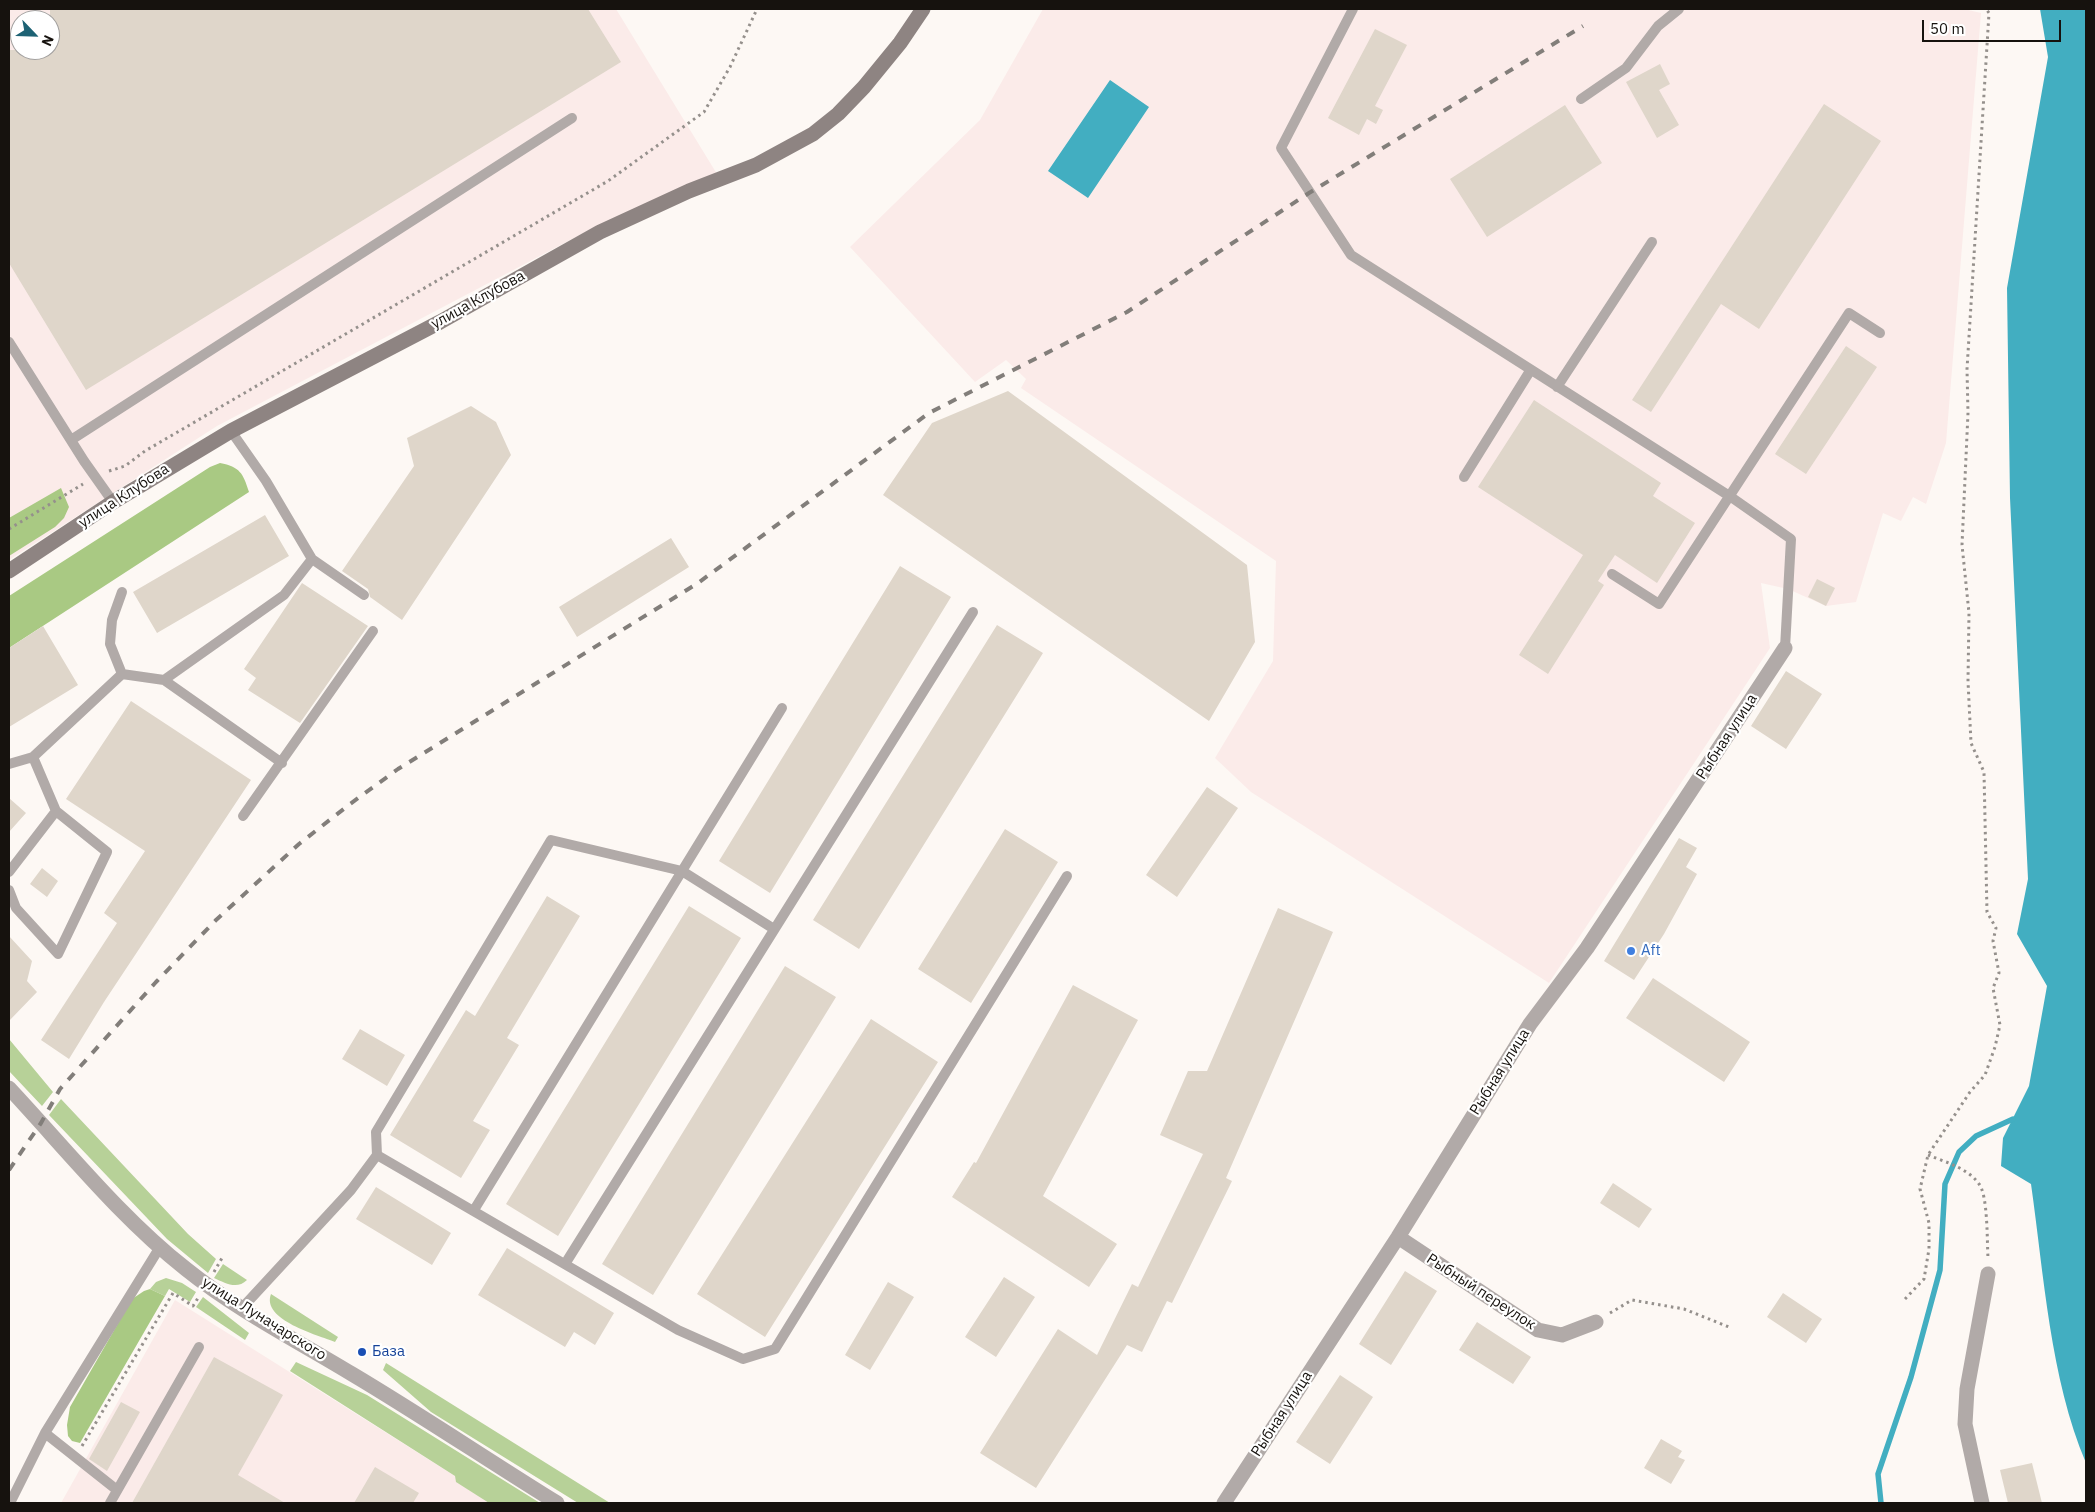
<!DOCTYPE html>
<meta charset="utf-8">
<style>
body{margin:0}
#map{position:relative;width:2095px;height:1512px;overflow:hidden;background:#fdf8f4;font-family:"IBM Plex Sans",sans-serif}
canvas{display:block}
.frame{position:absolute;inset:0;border:10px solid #16120e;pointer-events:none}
.north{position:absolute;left:10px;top:10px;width:50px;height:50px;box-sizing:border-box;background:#fff;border:1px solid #a2a09f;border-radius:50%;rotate:114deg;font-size:14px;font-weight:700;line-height:20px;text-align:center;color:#16120e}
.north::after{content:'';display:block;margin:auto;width:18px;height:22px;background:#1d6274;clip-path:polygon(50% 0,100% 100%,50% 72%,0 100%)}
.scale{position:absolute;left:1922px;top:20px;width:139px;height:22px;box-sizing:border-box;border:2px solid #16120e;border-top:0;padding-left:6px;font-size:15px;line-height:18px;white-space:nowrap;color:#16120e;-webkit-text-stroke:4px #fff;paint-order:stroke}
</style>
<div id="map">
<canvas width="2095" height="1512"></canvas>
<div class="frame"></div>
<div class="north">N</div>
<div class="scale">50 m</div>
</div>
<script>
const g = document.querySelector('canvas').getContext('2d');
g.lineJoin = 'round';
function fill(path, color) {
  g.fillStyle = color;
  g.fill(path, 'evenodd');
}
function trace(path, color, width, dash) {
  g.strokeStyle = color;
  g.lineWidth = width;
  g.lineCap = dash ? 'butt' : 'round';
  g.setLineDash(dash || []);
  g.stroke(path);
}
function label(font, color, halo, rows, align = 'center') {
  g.font = font + ' "IBM Plex Sans",sans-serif';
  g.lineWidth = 4.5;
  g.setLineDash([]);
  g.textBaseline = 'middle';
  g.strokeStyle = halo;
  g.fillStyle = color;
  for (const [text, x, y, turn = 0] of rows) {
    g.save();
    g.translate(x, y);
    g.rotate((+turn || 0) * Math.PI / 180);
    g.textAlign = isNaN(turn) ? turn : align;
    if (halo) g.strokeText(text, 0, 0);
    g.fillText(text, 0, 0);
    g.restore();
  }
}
fill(new Path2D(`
 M9,9H616L717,174L595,227L217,426L9,560ZM20,20H50V50H20Z
 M1043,9H1964L1981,13L1946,443L1926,504L1913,497L1901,521L1883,513L1856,602L1826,606L1788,589L1761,583L1770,648L1549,983L1251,792L1215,758L1273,661L1276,561L1021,388L1026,379L1006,360L975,382L850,247L980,120Z
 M175,1300L455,1476L457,1482L489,1503H61Z`), '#fbebe9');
fill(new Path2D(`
 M9,1039L53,1092L42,1106L9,1071Z
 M61,1099L188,1234L216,1259L208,1273L167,1239L49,1115Z
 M223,1264L247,1280C237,1290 225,1283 214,1278Z
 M166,1278L182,1283L196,1292L190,1302L169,1289L165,1296L150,1289L156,1282Z
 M271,1294L338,1337L335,1342C318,1335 261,1320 271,1294Z
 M203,1297L249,1333L245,1340L196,1307Z
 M296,1362L367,1395L540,1503H489L456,1482L455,1476L290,1371Z
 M386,1363L610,1503H578L431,1412L383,1370Z`), '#b7d198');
fill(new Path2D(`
 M220,463C240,467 243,473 249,492L9,648V596L210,467Z
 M61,488L69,507L64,518L55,527L9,556V518Z
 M150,1289L165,1296L80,1443L72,1441L68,1436L67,1425L70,1407L132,1299L144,1291Z`), '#a9c983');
fill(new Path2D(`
 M2040,9H2086V1463C2050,1378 2044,1275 2031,1184L2001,1166L2003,1138L2029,1086L2047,986L2017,934L2028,879L2010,498L2007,288L2048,57Z
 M1110,80L1149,107L1088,198L1048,171Z`), '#42aec1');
trace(new Path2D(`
 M1881,1503L1878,1474L1911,1377L1940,1270L1945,1184L1959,1152L1976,1136L2013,1119`), '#42aec1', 5.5);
fill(new Path2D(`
 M50,9H588L621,62L86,390L9,263V50H50Z
 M1375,29L1407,45L1375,106L1383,110L1376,124L1367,119L1359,135L1328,118Z
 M1660,64L1670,84L1659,90L1679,125L1657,138L1626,82Z
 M1824,104L1881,141L1759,329L1721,304L1651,412L1632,400Z
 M1565,105L1602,163L1487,237L1450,179Z
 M1846,346L1877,367L1806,474L1775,454Z
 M1008,391L1247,565L1255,642L1209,721L883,495L932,423Z
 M1534,400L1661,483L1653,496L1695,523L1657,583L1615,555L1598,581L1604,585L1548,674L1519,655L1583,555L1478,487Z
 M471,406L496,422L511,455L402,620L370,597L368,589L342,571L414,466L407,438Z
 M265,515L289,556L157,633L133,592Z
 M671,538L689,567L577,637L559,607Z
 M900,566L951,597L770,893L719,861Z
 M1817,579L1835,588L1826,606L1808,597Z
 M302,583L368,626L300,723L248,690L256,678L244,669Z
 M997,625L1043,653L859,949L813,920Z
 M43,626L78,685L9,727V648Z
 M1786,671L1822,694L1786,749L1751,726Z
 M131,701L251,780L104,1002L69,1059L41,1040L117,923L104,913L145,851L66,799Z
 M1207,787L1238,808L1177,897L1146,875Z
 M9,798L26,813L9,832Z
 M1005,829L1058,862L971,1003L918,969Z
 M1679,838L1697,848L1686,867L1697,874L1664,934L1634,980L1604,961Z
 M42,868L58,881L47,897L30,884Z
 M547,896L580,916L507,1038L519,1045L473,1121L490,1130L461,1178L390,1135L466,1010L475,1016Z
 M689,906L741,938L558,1236L506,1204Z
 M1278,908L1333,932L1226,1178L1232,1181L1172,1303L1167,1301L1142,1352L1127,1345L1036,1488L980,1453L1058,1329L1097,1355L1132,1284L1138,1287L1203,1154L1160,1135L1188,1071H1207Z
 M9,936L32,961L27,981L37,992L9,1021Z
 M785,966L836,997L653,1295L602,1264Z
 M1653,978L1750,1042L1724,1082L1626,1018Z
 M1073,985L1138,1020L1043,1196L1117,1244L1089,1287L952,1197L974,1162L976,1163Z
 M871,1019L938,1062L765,1337L697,1294Z
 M360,1029L405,1055L387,1086L342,1059Z
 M1613,1183L1652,1209L1639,1228L1600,1203Z
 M376,1187L451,1233L432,1265L356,1219Z
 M507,1248L614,1313L595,1345L574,1332L565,1347L478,1295Z
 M1405,1271L1437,1291L1391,1365L1359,1344Z
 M1004,1277L1035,1297L996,1357L965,1337Z
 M888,1282L914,1297L870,1370L845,1355Z
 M1783,1293L1822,1319L1806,1343L1767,1317Z
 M1477,1322L1531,1357L1513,1384L1459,1350Z
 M214,1357L283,1395L238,1475L285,1503H132Z
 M1340,1375L1373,1397L1330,1464L1296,1442Z
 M121,1402L140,1412L107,1471L89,1459Z
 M1661,1439L1682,1451L1678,1457L1685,1460L1671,1484L1644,1468Z
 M2032,1463L2042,1503H2008L2000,1470Z
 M375,1467L419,1493L413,1503H354Z`), '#dfd6ca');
trace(new Path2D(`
 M109,471L125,466L145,451L608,181L704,112L730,67L757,9
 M9,529L83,484
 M1928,1155C1945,1162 1968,1168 1979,1184C1988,1195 1987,1242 1988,1258
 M214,1272L222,1258
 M1905,1299L1924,1279L1929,1249V1223L1920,1189L1928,1155L1970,1092L1985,1075L1995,1047L2000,1025L1993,988L1999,973L1993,941L1996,928L1987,912L1984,772L1971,743L1968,681L1969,613L1962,545L1968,413L1967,369L1989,13L1986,9
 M1610,1313L1632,1300L1684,1309L1729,1327
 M82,1446L173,1293L193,1306L198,1298`), '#95908c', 3, [2.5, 4]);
trace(new Path2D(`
 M1353,9L1281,148L1351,255L1731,497L1791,539L1785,648
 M1581,99L1626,68L1658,26L1679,9
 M9,342L84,461L113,502
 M1557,387L1652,242
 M71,440L572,118
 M1464,477L1530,371
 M312,559L364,595
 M1612,574L1659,604L1849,313L1880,333
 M122,674L164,680L284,595L312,559L266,481L231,431
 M164,680L282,763
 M9,764L33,757L122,674L110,644L112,620L122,592
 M243,816L373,631
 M9,872L56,811L33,757
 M9,890L16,908L58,954L107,852L56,811
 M377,1155L376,1132L551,840L682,871L774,929
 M474,1210L782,708
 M565,1264L973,612
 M242,1308L351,1190L377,1155L678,1330L743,1359L775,1349L1067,876
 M45,1433L117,1490
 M10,1503L45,1433L160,1247
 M110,1503L199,1347`), '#b1aaa8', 10);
trace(new Path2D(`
 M9,1088C66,1149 120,1217 186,1269C237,1310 296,1340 352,1374C421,1415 489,1461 557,1503
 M1398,1237L1538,1330L1562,1335L1596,1322
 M1224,1503L1398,1237L1530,1024L1587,948L1785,648
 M1982,1503L1965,1424L1967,1389L1988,1274`), '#b1aaa8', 15);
trace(new Path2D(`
 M9,571L113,502L231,431L440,322L600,232L689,191L756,165L813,134L838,114L864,87L900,43L923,9`), '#8e8482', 15);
trace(new Path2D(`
 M9,1170L41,1123L60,1089L156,982L216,920L299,844L350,804L398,769L698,583L929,413L1127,312L1309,193L1583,26`), '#827e7a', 4, [9, 9]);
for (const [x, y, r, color] of [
 [1631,951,5,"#3f7fe0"],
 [362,1352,5,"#1a4fb4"]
]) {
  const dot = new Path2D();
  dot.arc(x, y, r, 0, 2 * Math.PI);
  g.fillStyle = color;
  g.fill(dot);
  trace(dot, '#fff', 2);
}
label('15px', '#16120e', '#fff', [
 ["улица Клубова",478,300,-29],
 ["улица Клубова",124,496,-33],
 ["Рыбная улица",1727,737,-57],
 ["Рыбная улица",1500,1072,-58],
 ["Рыбный переулок",1481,1292,33],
 ["улица Луначарского",264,1319,32],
 ["Рыбная улица",1282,1414,-57]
]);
label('15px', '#366cbe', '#fff', [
 ["Aft",1641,951]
], 'left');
label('15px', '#164399', '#fff', [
 ["База",372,1352]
], 'left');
</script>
